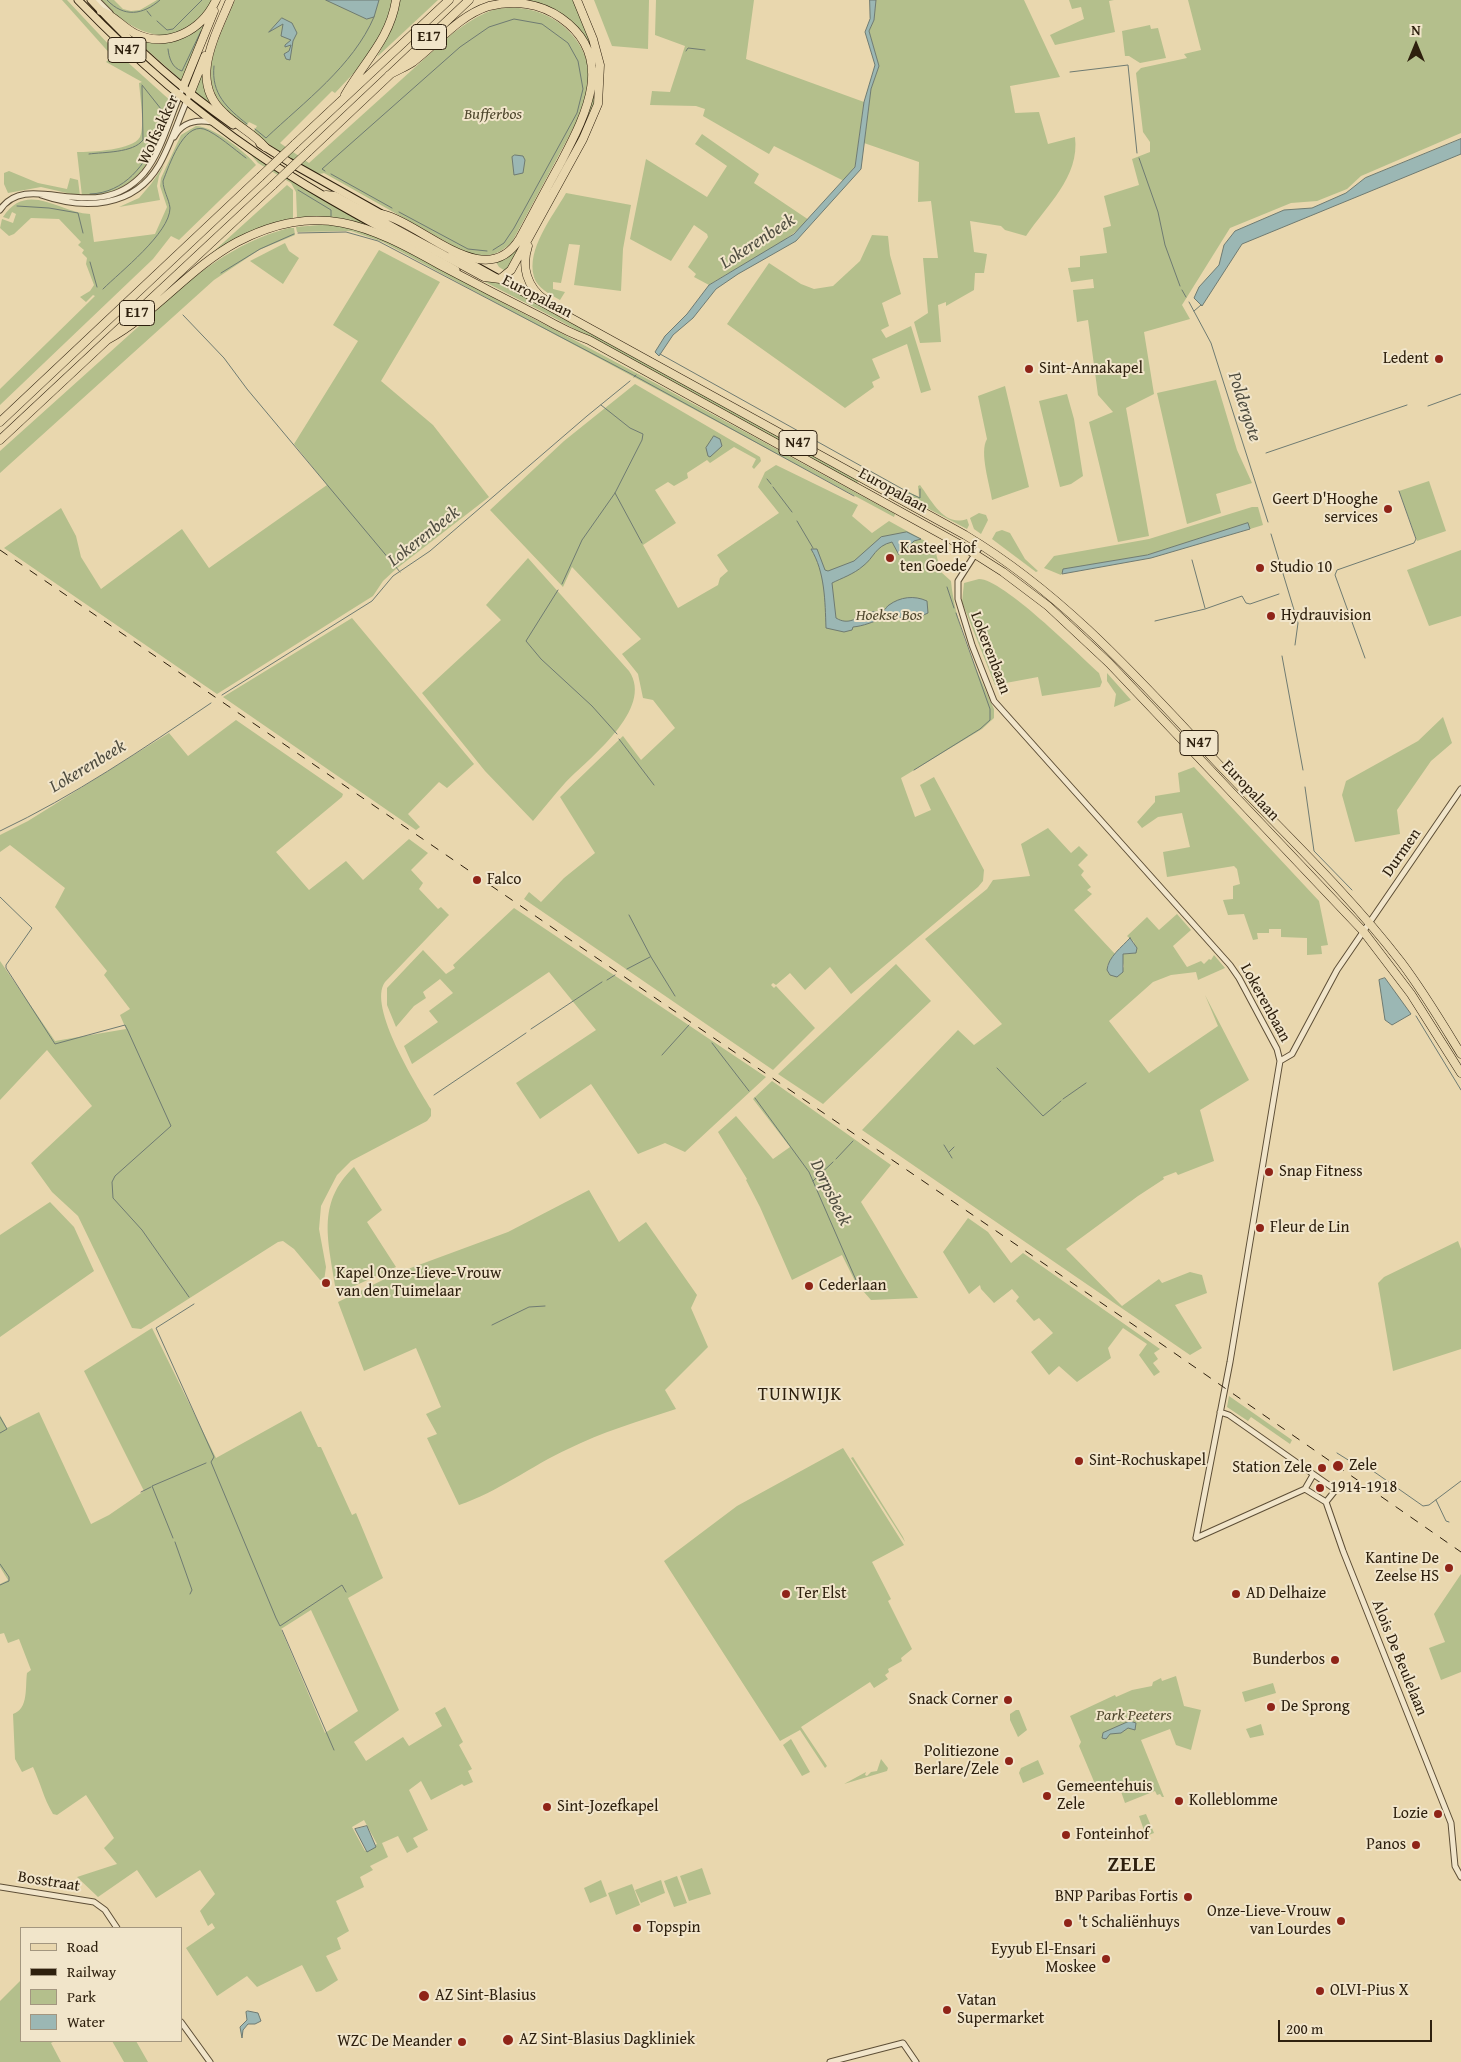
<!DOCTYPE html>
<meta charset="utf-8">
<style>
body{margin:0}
#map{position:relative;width:1461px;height:2062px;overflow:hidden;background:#e9d7ae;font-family:"Gentium Book Plus",serif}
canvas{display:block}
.legend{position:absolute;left:20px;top:1927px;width:162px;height:115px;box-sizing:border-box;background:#f1e5ca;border:1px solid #a3967f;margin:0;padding:6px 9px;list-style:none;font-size:15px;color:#2e200e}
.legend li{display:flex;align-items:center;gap:10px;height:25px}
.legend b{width:25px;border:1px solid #a3967f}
.north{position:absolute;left:1391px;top:20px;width:50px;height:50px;-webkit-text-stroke:4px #f1e5ca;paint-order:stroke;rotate:0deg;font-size:14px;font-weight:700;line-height:20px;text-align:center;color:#2e200e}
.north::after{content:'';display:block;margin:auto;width:18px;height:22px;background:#2e200e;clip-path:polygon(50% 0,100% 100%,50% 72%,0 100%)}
.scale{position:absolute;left:1278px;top:2020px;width:154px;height:22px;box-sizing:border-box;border:2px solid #2e200e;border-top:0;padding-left:6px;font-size:15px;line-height:18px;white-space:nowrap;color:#2e200e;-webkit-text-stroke:4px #f1e5ca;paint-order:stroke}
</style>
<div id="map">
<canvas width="1461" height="2062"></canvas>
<ul class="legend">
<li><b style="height:6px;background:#e9d7ae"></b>Road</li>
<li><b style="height:6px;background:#2e200e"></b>Railway</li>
<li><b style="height:14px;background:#b4bf8c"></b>Park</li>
<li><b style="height:14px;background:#9bb7b4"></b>Water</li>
</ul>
<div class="north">N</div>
<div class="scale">200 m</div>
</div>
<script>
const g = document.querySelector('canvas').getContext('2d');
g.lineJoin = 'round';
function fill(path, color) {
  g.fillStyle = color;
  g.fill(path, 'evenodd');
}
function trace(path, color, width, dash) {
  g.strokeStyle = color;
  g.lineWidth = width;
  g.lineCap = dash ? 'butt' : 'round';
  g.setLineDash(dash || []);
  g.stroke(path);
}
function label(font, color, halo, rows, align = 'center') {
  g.font = font + ' "Gentium Book Plus",serif';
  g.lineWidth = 4;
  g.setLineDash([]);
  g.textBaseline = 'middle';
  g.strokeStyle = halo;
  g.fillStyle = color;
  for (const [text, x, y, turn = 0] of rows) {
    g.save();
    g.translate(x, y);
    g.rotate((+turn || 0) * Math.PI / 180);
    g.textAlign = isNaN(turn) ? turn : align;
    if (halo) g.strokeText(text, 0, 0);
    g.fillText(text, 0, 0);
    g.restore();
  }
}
fill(new Path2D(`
 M62,0H67L113,49L173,103C172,114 165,126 161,136C145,175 126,195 82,196L77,152C92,152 133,150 140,137C145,126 140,96 139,83L142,82L106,62L112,56Z
 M100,0H114L123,9L131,11L140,10L157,0H212C182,57 135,36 100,0Z
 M235,0H392C390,37 359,68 335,93L332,91L280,143L309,163L453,33C466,24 478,15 493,10C533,0 576,23 587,62C591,79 586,96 582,112L512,242C498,256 486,258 466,253L324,173C311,180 265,140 253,132L257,126L249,122L245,127C189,86 214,52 235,0Z
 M398,0H438L377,57L392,28Z
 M527,0H574L590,39L598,67L596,102L582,135L507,272L499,267L496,262L505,258L564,162L586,119L594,92L595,77L585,42L540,4Z
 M594,0H649L648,49L612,46Z
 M656,0H754L746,59L864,102L855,167L844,181L774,146L769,154L703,116L705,109L696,106L650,105L652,91L670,92L685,46L655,35Z
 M876,0H1024L1060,77L1010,86L1015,113L1039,112L1048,144L1075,137C1080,177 1046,206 1026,236L1005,230L1001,226L970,221L974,252L987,254L984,273H975L974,290L946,306V302L938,305L941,342L920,343L914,322L928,313L923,258H938L931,201L918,202L919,162L864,143L871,89L879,66L869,31L874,20Z
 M1069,0H1114L1109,1L1115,32L1055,45L1050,35L1084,19L1081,7L1072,9Z
 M1188,0H1461V133L1361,176L1347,189L1317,201L1291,203L1230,228L1182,305L1190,319L1144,332L1154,394L1126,408L1149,536L1118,542L1089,422L1113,412L1098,395L1088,320L1077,322L1073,290L1094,288L1093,279L1071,282L1068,268L1080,267V256L1107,253L1103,228L1111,226L1104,196L1139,185L1132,159L1150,152V142L1143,132L1136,73L1141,68L1187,58L1184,54L1201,50Z
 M208,19L182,81L128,33C162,39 181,49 208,19Z
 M1150,25L1151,29L1158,28L1166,58L1140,63L1129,56H1125L1122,31Z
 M204,65L215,107L193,91Z
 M205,123L374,228L332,217H297L296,192L291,183L258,163L251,155L212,127L204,124L190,125Z
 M188,126L177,137L159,176L157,186L160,200L119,207L139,198L151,184L164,165L177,137Z
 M196,126C213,126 246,152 256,165L179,240L171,236L153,259L0,405V389L95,296L93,295L86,302L80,297L90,291L94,285L86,264L87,258L82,253L84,250L78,245L81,242L59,219L31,218L14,234L9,236L0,228L2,219L13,223L16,214L12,212L9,219L3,217C27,180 60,213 90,214L94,242L155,234L167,207L160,186L161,178L181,135Z
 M702,134L759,174L754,183L809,220C781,247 742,264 709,285L694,277L696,274L688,267L708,237L707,234L694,225L671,261L630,239L646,159L707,197L727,166L695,144Z
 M9,171L38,183L67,189L70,178L78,180L80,196L41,187L8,193L4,184V173Z
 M287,185L293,190V218L273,224L203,261Z
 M566,193L631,205L623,249L621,291L574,285L580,245L569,244L561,283L553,282V289L565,292L560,300C551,295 537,288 534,277C526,249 553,216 566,193Z
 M331,224C397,235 452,276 509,306C639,373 767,444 895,514L894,517L383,242L351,231L297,232L296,227Z
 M289,228H294L295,235L259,250L214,280L0,473V451L188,282C220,257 250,238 289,228Z
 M872,235L888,236L890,255L901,294L882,303L889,326L881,330L886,338L911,326L931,390L921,393L907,344L872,359L880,378L872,382L874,387L845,408L727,324L769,263L801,284L814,289L833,286L860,261Z
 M285,243L289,251L299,258L283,284L250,261Z
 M379,250L440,282L381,381L433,425L489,497L396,569L383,581L373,596L217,694L4,548L61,508L76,536L81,557L101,589L182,529L209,568L327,485L294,444L358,341L333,325Z
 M486,280L499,282L859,479L857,484L551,316L485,282Z
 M1216,380L1237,450L1252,483L1216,494L1221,513L1187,524L1157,393Z
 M635,384L760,457L761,461L754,469L752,467L756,459L734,447L710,463L707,460L687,473L688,478L674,486L668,482L655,490L676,523L643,545L678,608L718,585L720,578L728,571L717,555L779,513L758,487L765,472L776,465L858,505L852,516L872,533L889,521L934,546L941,572L951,581C955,625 976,669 994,709V718L982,729L901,778L915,817L931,810L920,785L934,777L984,870L983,881L978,887L851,994L830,967L805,990L790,973L776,985L773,983L771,985L774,988L776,986L815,1028L773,1070L524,899L529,892L541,902L564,878L595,853L560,797L623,736L641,760L675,728L653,700L643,698L638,674L622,654L641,639L572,567L563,587L490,510L564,441Z
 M1005,386L1029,487L992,500C990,485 979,452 987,439L978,396Z
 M1067,394L1074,419L1083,476L1071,484L1060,487L1039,401Z
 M1429,481L1446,531L1417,541L1399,491Z
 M920,485C932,501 944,527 967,519L969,525L967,529L906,497L909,492L919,497L918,486Z
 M1252,507H1258L1263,525L1250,529L1248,524L1147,555L1064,569L1061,575L1044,568L1054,556L1149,539Z
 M979,513L986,515L988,520L981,534L974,529L970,518Z
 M1002,530L1010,533L1025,559L1038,571L1036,572L992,539L996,532Z
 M1461,550V616L1429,626L1407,570Z
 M528,558L629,671C655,709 588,759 565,783C554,795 544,808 533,821L485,771L422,693L501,620L486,605Z
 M979,579C1003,579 1078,654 1099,673L1102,682L1100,687L1042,696L1038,677L995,685L962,602L964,583Z
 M352,618L474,764L447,788L439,782L408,814L420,827L416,830L223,697Z
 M1107,673L1131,700L1114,707L1116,694L1107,681Z
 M1443,717L1452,743L1431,761L1397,810L1400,834L1355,842L1342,795L1346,781L1418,741Z
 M236,720L343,794L342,797L276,852L309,890L346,861L363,880L409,839L428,853L411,870L423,883L419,889L438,909L441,907L449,915L385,982C367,1006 417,1086 431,1109V1116L427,1121L351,1161L337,1175L321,1206L319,1229L326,1267L324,1281L320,1280L294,1249L283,1241L278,1242L141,1329L132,1328L78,1216L52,1192L31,1163L92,1106L47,1050L0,1100V961L55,1041L126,1029L120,1015L130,1009L104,975L107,971L55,907L65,888L10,845L0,852V835L28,821L169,733L188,756Z
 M1194,767L1319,901L1328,945L1321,946L1322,954L1307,955V938L1281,937V929H1269V933H1257L1258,939L1253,940L1244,914L1228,915L1223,900L1233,899V886L1240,884L1237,869L1234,866L1167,877L1163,852L1190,847L1182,813L1158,817L1142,828L1137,822L1155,802V796L1180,792L1178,773Z
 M1048,828L1071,853L1079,846L1088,855L1078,865L1084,871L1081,875L1091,887L1087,890L1092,894L1074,910L1115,954L1107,966L1110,975L1124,967L1122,959L1123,954L1135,953L1134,942L1127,936L1147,917L1159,930L1177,914L1191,930L1173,946L1187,967L1201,961L1204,964L1209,959L1211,960L1214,955L1225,968L1198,980L1196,972L1171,975L1153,982L1109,1021L1149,1073L1218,1026L1205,995L1249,1080L1200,1110L1214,1161L1178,1175L1176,1172L1163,1177L1164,1179L1138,1196L1066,1249L1122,1306L1159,1279L1162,1283L1190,1272L1202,1275L1207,1293L1175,1305L1202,1348L1190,1355L862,1130L958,1030L974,1045L1002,1024L925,939L987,889L993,880L1030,876L1021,844Z
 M514,908L766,1077L685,1152L665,1143L638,1154L591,1084L540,1119L516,1083L596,1030L549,972L412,1064L404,1046L438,1022L429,1011L453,993L440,979L423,992L426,998L414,1006L396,1027L387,1005V988L423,950L446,974L455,968L453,965Z
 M896,964L931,1001L823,1104L778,1074Z
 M772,1081L891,1165L861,1202C881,1234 898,1266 918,1298L871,1300L856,1283L842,1255L792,1280L760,1207L746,1180L747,1179L718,1132L736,1116L773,1159L790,1147L753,1099Z
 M354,1167L382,1210L367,1222L396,1267L339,1293L336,1291C329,1243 315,1204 354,1167Z
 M589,1190L619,1242L646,1222L697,1295L691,1308L708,1347L665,1390L676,1409C639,1421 602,1432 568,1449C531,1466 498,1492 459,1505L427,1438L437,1434L426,1414L441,1407L416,1348L364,1371L338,1302L397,1273L508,1232Z
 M50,1202L74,1227L94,1271L0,1337V1235Z
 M968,1218L988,1232L1011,1263L1023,1253L1160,1349L1154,1353L1158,1359L1153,1363L1160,1372L1154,1376L1139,1355L1147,1344L1123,1328L1108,1348L1111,1358L1077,1382L1059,1366L1049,1375L1031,1352L1053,1333L1039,1318L1034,1321L1016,1301L1019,1297L1012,1289L994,1303L981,1289L980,1285L969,1294L943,1252Z
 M1458,1241L1461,1249V1349L1393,1371L1378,1283L1384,1277Z
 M152,1328L216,1458L301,1411L318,1447H321L352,1515L356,1513L383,1578L348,1598L399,1710L354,1742L366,1761L403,1737L409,1746L442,1726L435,1713L445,1707L463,1742L459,1745L472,1769L468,1771L473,1782L464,1786L462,1784L431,1800L421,1781L409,1790L428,1830L413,1838L418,1847L407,1853L398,1836L382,1843L388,1857L370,1866L373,1870L360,1877L364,1887L336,1901L349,1931L337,1938L341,1949L326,1956L338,1980L321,1991L316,1992L302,1965L257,1987L247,1976L217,1996L186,1948L215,1928L212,1923L208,1926L200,1911L215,1894L200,1870L156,1898L137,1870L98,1897L77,1877L117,1864L104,1848L114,1838L86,1795L57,1815L53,1814C43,1797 41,1784 33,1767L22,1772L15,1759L13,1714C29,1709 25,1686 27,1673L31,1670L19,1639L8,1643L4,1633L0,1634V1584L8,1580L0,1567V1415L7,1428L39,1412L91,1524L109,1515L144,1491L84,1371ZM311,1610L358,1711L325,1733L281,1629ZM364,1820L377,1844L365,1851L352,1827Z
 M1229,1396L1292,1440L1290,1444L1251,1417L1248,1421L1227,1407Z
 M843,1448L904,1545L872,1562L891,1599L888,1601L912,1649L901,1658L902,1661L888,1669L889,1672L885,1675L888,1679L874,1688L870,1682L801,1727L827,1766L825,1768L800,1730L780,1741L664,1561L737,1506Z
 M853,1457L903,1537L905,1542L851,1458Z
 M1461,1574V1672L1441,1680L1429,1648L1445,1642L1434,1614Z
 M1176,1676L1184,1706L1201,1710L1191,1750L1176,1745L1170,1729L1141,1740L1164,1797H1162L1160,1794L1157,1795L1155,1791L1125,1803L1118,1783L1098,1791L1079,1746L1081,1742L1070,1716L1115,1695L1116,1697L1132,1690L1152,1686L1153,1682L1161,1678L1162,1681Z
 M1273,1683L1276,1693L1245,1702L1242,1692Z
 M1016,1710H1019L1027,1730L1018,1737L1010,1720V1714Z
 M1261,1724L1264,1735L1250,1738L1246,1729Z
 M791,1739L810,1772L802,1776L783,1745Z
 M881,1759L888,1768L887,1771L844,1784L866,1772L865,1775L867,1776L871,1772L877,1771Z
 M1038,1760L1044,1774L1023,1783L1019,1773L1021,1768Z
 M1146,1814L1154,1833L1146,1836L1139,1816Z
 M702,1868L711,1894L689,1901L680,1876Z
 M677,1876L687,1903L674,1907L664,1881Z
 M601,1880L607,1896L590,1903L584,1888Z
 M661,1880L665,1893L641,1903L635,1890Z
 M632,1884L640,1905L616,1915L608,1893Z
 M21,1980V2041H55L51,2043L61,2062H0V2001Z
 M112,2041H136L148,2062H124Z`), '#b4bf8c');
const water = new Path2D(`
 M326,0H379L374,17L367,19Z
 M870,0H876L874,20L869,31L879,66L871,89L861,169L796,241L738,274L716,289L693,318L673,335L659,356L655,352L665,336L687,314L709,285L794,234L855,167L864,102L875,65L865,32L870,19Z
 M282,18L292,23L297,33L293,41L290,60L286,59L284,54L289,51L291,45L285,47V45L291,40L281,36L283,24L269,32Z
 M1461,139V154L1242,244L1202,306L1194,298L1199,287L1219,265L1224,245L1235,231L1284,210L1312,208L1346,193L1365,178Z
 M515,155L523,156L525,160L523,173L514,175L512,157Z
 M714,436L720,439L722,446L710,457L708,456L706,448Z
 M1248,523L1250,529L1151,558L1062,574L1063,569L1147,555Z
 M907,532L921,539L914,541L899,555L892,542C875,546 874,558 863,566C854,574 842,578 832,583L836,618C849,626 857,617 868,613C873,611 880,612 884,610C886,609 887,606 889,605C900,597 914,595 927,601L928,613L910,621C887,610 875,625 853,627L852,630L844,632L826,628C825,601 825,572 811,549H817L825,570L828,571L854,561L881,537Z
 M1130,938L1137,948L1136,953L1123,954V972L1117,977L1110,975L1107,970C1108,957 1122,947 1130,938Z
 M1385,978L1411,1014L1392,1025L1385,1020L1379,980Z
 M1130,1721L1136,1723L1135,1730L1128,1728L1121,1733L1110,1734L1106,1739L1102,1738L1103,1733Z
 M367,1826L376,1847L367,1852L355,1829Z
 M248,2011L258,2013L261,2021L255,2024H248L243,2030L242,2038L240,2027L247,2020L246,2012Z`);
fill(water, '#9bb7b4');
trace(water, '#6f7b72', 1);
trace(new Path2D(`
 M107,0C124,18 143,15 160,0
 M147,11L151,16
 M157,21L167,30L173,29L202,0
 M168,49C169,58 172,68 182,71L201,31
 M686,51L688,48L705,50
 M214,66C211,94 227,108 247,124
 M1070,72L1128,65L1137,153
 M255,129L266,138C304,102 353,66 374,17
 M89,154C104,152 133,153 143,140L142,86
 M1139,158L1158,212L1165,245L1180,286
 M325,171L322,169L460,47L489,27L514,19L542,24L568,43L578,61L583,89L577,113L514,228L504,243L493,250
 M331,174L392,208
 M298,190L331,210V216
 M90,194C125,193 146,164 157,136C160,129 164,121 165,114L142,85
 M17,206L49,208L78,213L83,233
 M399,212L468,249L487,251
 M298,233L346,232L378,241L635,376L854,496
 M90,262L97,287
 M221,273L260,249L294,234
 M103,289C120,272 170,233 170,208C169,199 163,190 163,181C169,166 183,123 204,129C216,133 235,150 246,158
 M1182,290L1186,297
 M1189,302L1211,343L1268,522
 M1194,311L1201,305
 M183,315L224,358L247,389L400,572
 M660,354L906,491
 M634,377L636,375
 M1428,406L1461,394
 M1266,453L1407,405
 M767,479L771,484
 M773,487L792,512
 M615,493L642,543
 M909,493L920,498V489
 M797,521L813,548
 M1271,534L1298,623L1295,645
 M1192,560L1205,608
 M562,584L582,540L615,493L642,440L643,434L630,428L601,405
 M947,587L954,608
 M558,590L526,641L541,659L592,706L617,734
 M1155,621L1205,609L1242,596L1246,603L1250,604L1279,594
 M1282,656L1303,770
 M1365,658L1335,575L1337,570L1414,543L1416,539L1399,491
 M222,695L372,601L393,576L430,551L587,416L630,381
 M619,739L654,785
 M914,770L980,729L990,720V709L956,613
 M1305,787L1314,851L1352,890
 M0,831C74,796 143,749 211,703
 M0,897L32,928L6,965V968L55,1044L125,1025L128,1031L171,1126L115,1176L112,1182L113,1198L142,1230L189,1297
 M629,915L651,957L675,996
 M627,969L650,957
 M607,980L615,975
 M1416,1016L1461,1090
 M531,1029L602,982
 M712,1043L749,1091
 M662,1055L689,1025
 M997,1068L1043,1116L1061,1101
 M434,1095L526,1033
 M755,1098L809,1172L856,1280
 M1063,1099L1086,1083
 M944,1145L952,1158
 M949,1152L954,1147
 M836,1159L853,1141
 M813,1181L833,1162
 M194,1304L156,1328L214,1457L211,1462L276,1618L280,1626L342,1585L346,1592
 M492,1325L529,1307L545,1306
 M0,1417L7,1429L0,1433
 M1337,1453L1361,1468L1373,1471L1423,1506L1429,1505L1461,1481
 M141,1492L151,1487
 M1436,1500L1446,1521L1449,1522
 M173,1538L152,1486L206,1463
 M175,1542L192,1590L190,1594
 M0,1585L9,1581V1577L0,1564
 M282,1630L334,1750`), '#6f7b72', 1);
const minor = new Path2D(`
 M97,0L110,13
 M174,137C182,122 197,119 212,122
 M41,195C84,210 134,208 159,165C171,144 178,120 188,98
 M0,210C28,167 95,229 144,173C162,151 169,119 181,92
 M981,545L958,581V599L972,645L994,701L1230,965L1239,978L1277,1049L1280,1061L1230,1362L1196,1538
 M1280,1061L1292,1054L1337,970L1461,789
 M1220,1412L1229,1415L1333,1488L1334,1492L1326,1502
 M1305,1489L1326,1502
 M1305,1489L1313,1475
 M1326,1502L1343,1551L1451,1823L1455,1866L1461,1877
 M1196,1538L1305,1489
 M0,1887L94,1902L105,1910L117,1928
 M181,2022L210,2062
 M830,2062L903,2043L916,2062`);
const major = new Path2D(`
 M78,0C133,57 190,108 256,153C318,196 390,232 456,270
 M91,0C134,47 181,89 233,125
 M260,144L289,162L385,216
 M452,253L497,278`);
const highway = new Path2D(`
 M230,0C216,35 188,81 224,113C237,126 253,133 265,147
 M101,11C114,15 123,28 136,34C168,49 202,30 216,0
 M183,87L214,11
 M190,94L205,56
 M345,95C364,62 390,39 396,0
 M295,144L449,0
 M308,152L469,0
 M326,195L335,196L484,277L500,279L511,270L583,139L598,104L600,65L593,39L577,0
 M381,214C423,223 486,295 520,238C533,214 546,189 560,164C584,118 618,58 561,18C540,3 514,0 489,6C458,16 438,43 413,62C406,67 397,70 389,75
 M528,246C521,267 527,287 545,300
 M500,279L965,535C1067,596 1144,685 1224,770C1284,833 1348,893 1401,962C1423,991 1442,1023 1461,1054
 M107,340C155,314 189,268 237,242C317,200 369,225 440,265C474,283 507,300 541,317C557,326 572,334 589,340L959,544L1003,572L1048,606L1109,663L1363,931L1411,994L1461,1073
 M0,422L260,177
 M0,440L273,185`);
trace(minor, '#5d4e36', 7);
trace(major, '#2e200e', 9);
trace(highway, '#2e200e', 9);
trace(minor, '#f1e5ca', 5);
trace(major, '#e9d7ae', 7);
trace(highway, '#e9d7ae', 8);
trace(new Path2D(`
 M0,550L1160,1343L1461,1552`), '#2e200e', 1, [9, 9]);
const highwayBridge = new Path2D(`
 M260,177L295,144
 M273,185L308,152`);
trace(highwayBridge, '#2e200e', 9, []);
trace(highwayBridge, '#e9d7ae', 8);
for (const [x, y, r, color] of [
 [1439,359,5,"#8f2418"],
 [1029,369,5,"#8f2418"],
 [1388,509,5,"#8f2418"],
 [890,558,5,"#8f2418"],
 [1260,568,5,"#8f2418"],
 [1271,616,5,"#8f2418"],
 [477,880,5,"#8f2418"],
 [1269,1172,5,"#8f2418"],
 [1260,1228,5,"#8f2418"],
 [326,1283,5,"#8f2418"],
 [809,1286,5,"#8f2418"],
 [1079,1461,5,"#8f2418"],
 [1338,1466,6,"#8f2418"],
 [1322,1468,5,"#8f2418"],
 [1320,1488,5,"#8f2418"],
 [1449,1568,5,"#8f2418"],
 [786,1594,5,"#8f2418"],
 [1236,1594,5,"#8f2418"],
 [1335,1660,5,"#8f2418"],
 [1008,1700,5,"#8f2418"],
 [1271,1707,5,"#8f2418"],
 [1009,1761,5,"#8f2418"],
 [1047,1796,5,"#8f2418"],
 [1179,1801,5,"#8f2418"],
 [547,1807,5,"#8f2418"],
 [1438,1814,5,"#8f2418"],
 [1066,1835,5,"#8f2418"],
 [1416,1845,5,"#8f2418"],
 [1188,1897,5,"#8f2418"],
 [1341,1921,5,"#8f2418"],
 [1068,1923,5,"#8f2418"],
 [637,1928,5,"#8f2418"],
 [1106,1959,5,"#8f2418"],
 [1320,1991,5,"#8f2418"],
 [424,1996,6,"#8f2418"],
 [947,2010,5,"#8f2418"],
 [508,2040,6,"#8f2418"],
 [462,2042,5,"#8f2418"]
]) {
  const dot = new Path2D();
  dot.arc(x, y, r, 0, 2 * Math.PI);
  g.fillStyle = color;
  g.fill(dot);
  trace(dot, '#f1e5ca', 2);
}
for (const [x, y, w] of [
 [429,37,35],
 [127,50,38],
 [137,313,35],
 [798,443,38],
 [1199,743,38]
]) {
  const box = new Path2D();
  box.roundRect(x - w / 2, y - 12.5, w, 25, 4);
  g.fillStyle = '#f1e5ca';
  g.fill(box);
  trace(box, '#2e200e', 1);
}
label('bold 15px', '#2e200e', null, [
 ["E17",429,37],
 ["N47",127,50],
 ["E17",137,313],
 ["N47",798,443],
 ["N47",1199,743]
]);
label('italic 16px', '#50482e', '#f1e5ca', [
 ["Bufferbos",493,115],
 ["Hoekse Bos",889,616],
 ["Park Peeters",1134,1716]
]);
label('16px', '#2e200e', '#f1e5ca', [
 ["Wolfsakker",159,130,-65],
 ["Europalaan",537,297,27],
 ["Europalaan",893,491,29],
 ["Lokerenbaan",990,653,69],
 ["Europalaan",1250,791,47],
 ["Durmen",1402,853,-55],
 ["Lokerenbaan",1265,1003,61],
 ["Alois De Beulelaan",1399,1658,68],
 ["Bosstraat",49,1882,9]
]);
label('16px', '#2e200e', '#f1e5ca', [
 ["Ledent",1429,359,"right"],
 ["Sint-Annakapel",1039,369],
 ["Geert D'Hooghe",1378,500,"right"],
 ["services",1378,518,"right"],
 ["Kasteel Hof",900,549],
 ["ten Goede",900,567],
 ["Studio 10",1270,568],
 ["Hydrauvision",1281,616],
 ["Falco",487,880],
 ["Snap Fitness",1279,1172],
 ["Fleur de Lin",1270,1228],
 ["Kapel Onze-Lieve-Vrouw",336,1274],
 ["van den Tuimelaar",336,1292],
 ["Cederlaan",819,1286],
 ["Sint-Rochuskapel",1089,1461],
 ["Zele",1349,1466],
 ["Station Zele",1312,1468,"right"],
 ["1914-1918",1330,1488],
 ["Kantine De",1439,1559,"right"],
 ["Zeelse HS",1439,1577,"right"],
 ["Ter Elst",796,1594],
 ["AD Delhaize",1246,1594],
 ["Bunderbos",1325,1660,"right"],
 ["Snack Corner",998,1700,"right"],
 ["De Sprong",1281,1707],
 ["Politiezone",999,1752,"right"],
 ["Berlare/Zele",999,1770,"right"],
 ["Gemeentehuis",1057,1787],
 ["Zele",1057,1805],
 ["Kolleblomme",1189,1801],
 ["Sint-Jozefkapel",557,1807],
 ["Lozie",1428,1814,"right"],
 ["Fonteinhof",1076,1835],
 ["Panos",1406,1845,"right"],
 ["BNP Paribas Fortis",1178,1897,"right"],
 ["Onze-Lieve-Vrouw",1331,1912,"right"],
 ["van Lourdes",1331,1930,"right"],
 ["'t Schaliënhuys",1078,1923],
 ["Topspin",647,1928],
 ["Eyyub El-Ensari",1096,1950,"right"],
 ["Moskee",1096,1968,"right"],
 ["OLVI-Pius X",1330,1991],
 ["AZ Sint-Blasius",435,1996],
 ["Vatan",957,2001],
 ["Supermarket",957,2019],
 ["AZ Sint-Blasius Dagkliniek",519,2040],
 ["WZC De Meander",452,2042,"right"]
], 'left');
label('italic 18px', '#4f4d40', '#f1e5ca', [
 ["Lokerenbeek",758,242,-33],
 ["Poldergote",1244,407,72],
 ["Lokerenbeek",424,537,-38],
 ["Lokerenbeek",88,767,-31],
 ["Dorpsbeek",830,1193,64]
]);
g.letterSpacing = '1px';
label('18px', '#2e200e', '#f1e5ca', [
 ["TUINWIJK",800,1395]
]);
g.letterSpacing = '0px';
g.letterSpacing = '1px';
label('bold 21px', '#2e200e', '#f1e5ca', [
 ["ZELE",1132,1866]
]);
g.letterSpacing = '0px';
</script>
